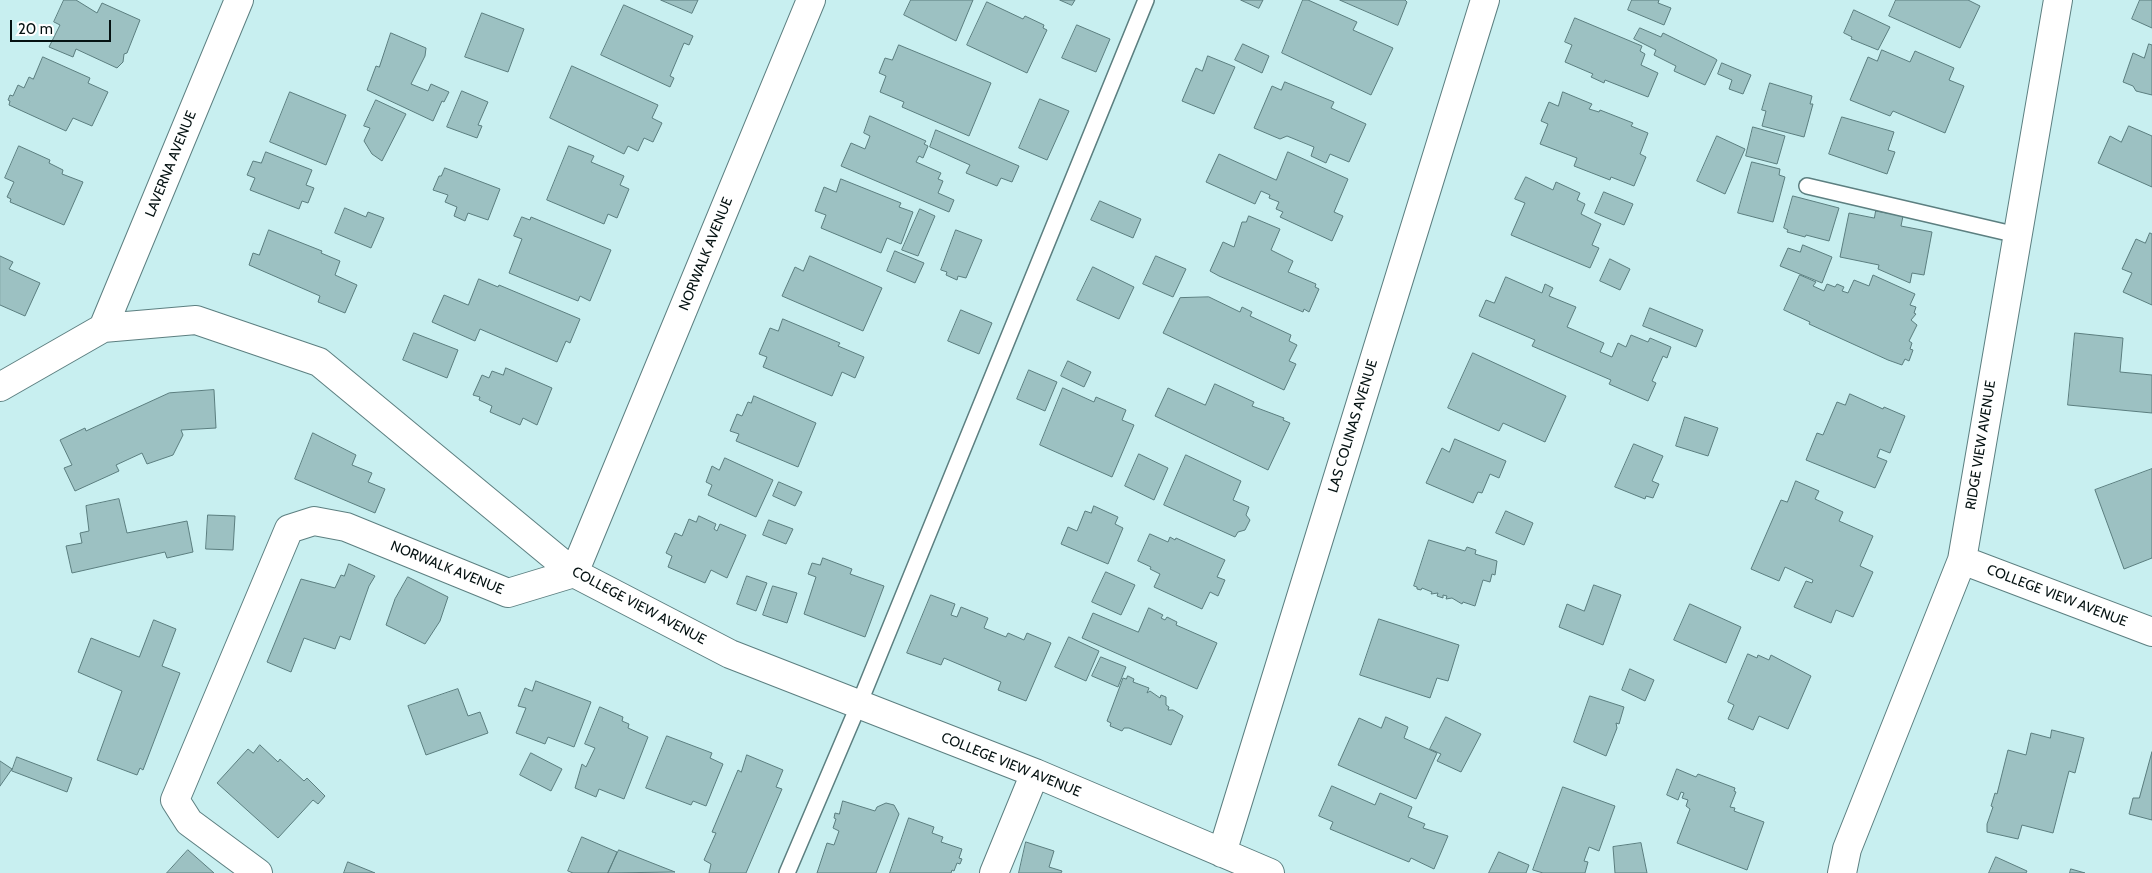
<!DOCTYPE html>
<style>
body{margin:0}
#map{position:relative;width:2152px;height:873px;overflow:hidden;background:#c8eff0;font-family:Cabin,sans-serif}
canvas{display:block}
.scale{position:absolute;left:10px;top:20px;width:101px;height:22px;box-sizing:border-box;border:2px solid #051212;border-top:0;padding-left:6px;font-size:15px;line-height:18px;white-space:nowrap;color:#051212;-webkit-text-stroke:4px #fff;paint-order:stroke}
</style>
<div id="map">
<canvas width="2152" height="873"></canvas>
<div class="scale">20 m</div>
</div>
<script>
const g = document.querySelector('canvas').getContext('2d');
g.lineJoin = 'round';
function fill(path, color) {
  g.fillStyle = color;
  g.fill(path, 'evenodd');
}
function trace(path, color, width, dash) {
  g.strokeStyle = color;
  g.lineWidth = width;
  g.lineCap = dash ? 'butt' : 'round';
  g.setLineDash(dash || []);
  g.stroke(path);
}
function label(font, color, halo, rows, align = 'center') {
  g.font = font + ' Cabin,sans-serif';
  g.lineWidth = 5;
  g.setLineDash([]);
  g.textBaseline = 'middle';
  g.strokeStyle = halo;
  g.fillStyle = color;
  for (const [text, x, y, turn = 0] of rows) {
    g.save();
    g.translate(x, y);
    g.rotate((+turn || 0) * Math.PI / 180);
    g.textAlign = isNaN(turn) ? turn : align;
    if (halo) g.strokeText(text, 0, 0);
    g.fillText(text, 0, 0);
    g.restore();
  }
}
const building = new Path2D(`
 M64,0H76L97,13L102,3L140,20L127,53L124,54L123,62L117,68L76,49L73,57L49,47L60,25L54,22Z
 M661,0H698L692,13Z
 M911,0H973L956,41L904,15Z
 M1060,0H1075L1072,5Z
 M1241,0H1263L1259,8Z
 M1303,0H1308L1357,22L1353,30L1393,48L1371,95L1282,53Z
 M1340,0H1405L1407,2L1398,25Z
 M1632,0H1659L1658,3L1671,8L1664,25L1628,10Z
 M1896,0H1968L1980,6L1960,48L1889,16Z
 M2140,0H2152V28L2132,19Z
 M987,2L1023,19L1025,16L1044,25L1043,28L1047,30L1027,73L967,45Z
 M624,5L693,36L689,45L684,43L670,76L674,78L670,87L601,55Z
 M1854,10L1890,27L1878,50L1851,39L1852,37L1844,33Z
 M482,13L524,29L508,72L465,57Z
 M1575,18L1642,46L1640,51L1645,54L1641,65L1658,73L1648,97L1605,80L1604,83L1591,77L1593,74L1565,62L1572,45L1565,42Z
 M1077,25L1110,39L1096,72L1062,58Z
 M1640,28L1661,37L1663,33L1714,58L1717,60L1705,85L1674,71L1676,66L1654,55L1656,50L1634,39Z
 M391,33L426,48L425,56L411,84L428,91L431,84L449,92L444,102L442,101L433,121L367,90L376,66L379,67Z
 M1243,44L1269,56L1262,73L1235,60Z
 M2149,44L2152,45V95L2136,91L2133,86L2123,82L2133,53L2144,58Z
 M899,45L991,83L969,136L902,107L904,102L880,92L886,76L879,73L885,58L892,60Z
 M1882,50L1910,62L1915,51L1954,68L1949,80L1964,86L1945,133L1893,111L1890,116L1850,100L1868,57L1877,61Z
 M1208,56L1235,67L1214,114L1182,101L1196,68L1202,71Z
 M43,57L90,78L88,83L108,92L92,126L73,118L66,131L9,105L10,101L8,100L10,95L13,96L18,85L24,88L29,77L33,79Z
 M1722,63L1751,75L1743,94L1729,89L1732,80L1718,74Z
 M572,66L658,105L652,118L662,123L653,142L644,138L638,151L628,146L624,154L550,118Z
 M1285,82L1334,102L1331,108L1366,124L1349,162L1330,154L1326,163L1311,156L1314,147L1287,136L1280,139L1254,128L1272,86L1281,90Z
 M1770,83L1812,96L1810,104H1813L1804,137L1762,126L1766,111L1762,110Z
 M462,91L488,102L478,125L482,126L477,138L447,127Z
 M290,92L346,115L326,165L270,142Z
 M1563,92L1592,104L1589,109L1599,112L1600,110L1633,123L1631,126L1648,133L1640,154L1646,157L1634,186L1611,177L1610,180L1574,166L1577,158L1540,144L1548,124L1541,121L1549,102L1558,106Z
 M1040,99L1069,111L1047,160L1019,148Z
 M376,100L406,114L382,161L372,154L364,141L370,128L364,126Z
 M870,116L926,141L924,144L928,146L923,158L919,156L916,162L941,173L938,179L943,181L938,193L954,200L949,212L841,166L851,143L865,149L870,136L864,133Z
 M1842,117L1894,132L1888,150L1895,152L1887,174L1829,154Z
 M2129,126L2152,136V187L2098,163L2110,136L2121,142Z
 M1753,127L1785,136L1777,164L1746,156Z
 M936,130L1019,166L1012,182L1001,178L997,186L966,173L970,165L930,147Z
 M1717,136L1745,149L1725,194L1697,181Z
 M19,146L50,160L49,163L63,170L62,174L83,182L64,225L10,202L11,199L7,197L14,182L5,178Z
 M569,146L594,156L591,162L624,176L620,185L629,189L617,218L608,214L604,224L547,200Z
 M266,152L312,170L306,185L314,188L308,203L302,201L299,209L250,190L255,178L247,175L253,161L261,163Z
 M1288,152L1348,179L1334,212L1343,216L1332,241L1280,217L1283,212L1276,209L1279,202L1269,198L1270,195L1261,191L1255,204L1206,182L1219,154L1276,180Z
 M1752,162L1780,169L1779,175L1785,177L1773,222L1738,213Z
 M445,168L500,189L488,220L468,213L465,221L454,216L457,207L445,202L448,195L433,190L439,176H441Z
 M1526,177L1553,190L1556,182L1580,193L1577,200L1585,204L1581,214L1601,224L1592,245L1599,248L1590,268L1511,235L1525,203L1515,199Z
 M841,179L901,203L899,207L913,212L901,244L887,238L881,253L821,228L826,215L815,211L824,187L836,192Z
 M1604,192L1633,204L1624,225L1595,213Z
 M1793,196L1839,208L1829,241L1806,235L1805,237L1787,232L1788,230L1784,228Z
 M1100,201L1141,219L1133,238L1091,220Z
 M345,208L366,217L368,212L384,218L371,248L335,233Z
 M920,209L935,216L918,256L902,250Z
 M1876,211L1903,216L1901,226L1932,232L1924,275L1912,273L1910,283L1878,269L1879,265L1840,257L1849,213L1874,218Z
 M1249,216L1280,229L1271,250L1293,261L1288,272L1316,284L1315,287L1319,289L1309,312L1304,309L1303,312L1219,276L1210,271L1223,242L1234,247L1242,222H1246Z
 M522,217L530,220L531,217L611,250L590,301L580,296L578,301L509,273L522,239L514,236Z
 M269,230L322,251L321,253L340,261L335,275L357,285L345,313L318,302L320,296L249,265L253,253L259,255Z
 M956,230L982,240L966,278L958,276L957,280L946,275L947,272L941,270Z
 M2150,233L2152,234V305L2123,292L2132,273L2122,269L2136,239L2145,243Z
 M1803,245L1832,257L1822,283L1780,266L1788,248L1800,252Z
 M895,251L924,263L915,283L887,271Z
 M0,256L13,262L9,269L40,283L25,316L0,305Z
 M810,256L882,288L863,331L782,296L795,267L803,271Z
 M1156,256L1186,269L1173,297L1143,284Z
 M1610,259L1630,269L1620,290L1600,281Z
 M1093,267L1134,287L1119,319L1077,300Z
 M1800,275L1816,282L1813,286L1824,291L1827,284L1835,287L1837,284L1844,287L1842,291L1848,293L1854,280L1869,286L1873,275L1915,294L1910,305L1916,307L1914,313L1916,314L1911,320L1917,325L1909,341L1912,343L1910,349L1913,350L1909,361L1905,359L1902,365L1888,360L1809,324L1810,322L1784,310Z
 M1506,277L1542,293L1545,284L1553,288L1549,296L1576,307L1567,327L1604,343L1600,352L1612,357L1618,343L1626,347L1631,335L1648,342L1650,338L1671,347L1667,358L1663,356L1652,381L1656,383L1648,401L1609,384L1611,380L1532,346L1535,340L1479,316L1486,300L1494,303Z
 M479,279L498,287L499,285L580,319L570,343L566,341L557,362L480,329L475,341L432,322L444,295L468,305Z
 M1209,297L1240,312L1242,307L1252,312L1250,316L1291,335L1289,341L1297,345L1289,361L1296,364L1284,390L1163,333L1180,298Z
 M1650,308L1703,330L1696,347L1643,326Z
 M961,310L992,323L979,354L948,341Z
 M783,319L840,343L838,346L864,357L855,378L842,372L832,396L763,367L767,357L759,354L770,328L778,331Z
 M414,333L458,350L447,378L403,360Z
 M2075,333L2123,338L2120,372L2152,375V413L2068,405Z
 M1473,353L1566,396L1545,442L1503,423L1499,431L1448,408Z
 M1068,361L1091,372L1084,387L1061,376Z
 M506,368L552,388L537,425L523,418L520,425L490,412L492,406L479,400L480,397L473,395L482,375L489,378L492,371L503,375Z
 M1029,370L1057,382L1045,411L1017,399Z
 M1215,384L1254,402L1252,406L1284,418L1283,420L1290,423L1268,470L1155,416L1168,388L1205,405Z
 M1063,388L1094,402L1096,397L1126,410L1122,420L1134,425L1112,477L1040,445Z
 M214,390L216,428L181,430L183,435L173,455L147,464L142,453L116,465L119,471L75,491L64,468L72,465L60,440L85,428L86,431L169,393Z
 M1850,394L1883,409L1884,407L1905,416L1890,453L1880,449L1877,457L1887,461L1875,488L1806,460L1817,433L1823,435L1837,402L1845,405Z
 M754,396L816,423L798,467L736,441L739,434L730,431L737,414L742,416L748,402L751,403Z
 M1685,417L1718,428L1708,456L1676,446Z
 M313,433L356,455L352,465L372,473L368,482L385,489L375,513L295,479Z
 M1455,439L1506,461L1499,478L1490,474L1482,493L1478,492L1473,503L1426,483L1442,448L1449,452Z
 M1634,444L1663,456L1652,481L1659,484L1653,498L1646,496L1645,499L1615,487Z
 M1139,454L1168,468L1154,500L1125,486Z
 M1186,455L1241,481L1233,500L1249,507L1246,515L1250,520L1245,530L1238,532L1235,537L1164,505Z
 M725,458L773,480L756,517L708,495L712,485L706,482L712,466L719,470Z
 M2152,469V558L2124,569L2095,490Z
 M1796,481L1819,491L1815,499L1843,512L1839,521L1873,536L1860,566L1873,572L1853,617L1836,610L1831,623L1794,607L1806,581L1812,583L1813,580L1785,567L1779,581L1751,569L1781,500L1787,502Z
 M779,482L802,492L795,506L773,496Z
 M119,499L127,533L187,521L193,552L167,558L165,552L72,573L66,546L82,543L80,533L89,531L86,506Z
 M1094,506L1118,517L1115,524L1123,528L1108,564L1061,544L1068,527L1077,531L1085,511L1091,513Z
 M1506,511L1533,523L1524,545L1496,533Z
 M208,515L235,516L233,550L206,549Z
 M699,516L716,524L714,529L717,531L720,524L746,535L727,578L711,570L705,583L668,567L672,556L666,553L675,533L682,536L689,519L696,522Z
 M769,520L793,529L786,544L763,535Z
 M1150,534L1168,542L1170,537L1175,540L1176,538L1225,560L1217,577L1225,580L1218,596L1210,592L1202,609L1154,587L1160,574L1150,569L1151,567L1138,561Z
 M1429,540L1465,551L1467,547L1476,550L1475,554L1497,561L1495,575L1492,574L1490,582L1483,580L1475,606L1463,602L1462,604L1452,598L1446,599L1447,596L1443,595V598L1437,596L1438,593L1431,594L1432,592L1422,588L1421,590L1417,589V587L1414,586Z
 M823,558L852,569L850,574L884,586L865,637L804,614L816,577L808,574L812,563L820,565Z
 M349,564L375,576L369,586L350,640L340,636L335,649L304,638L291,672L267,662L301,579L335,588L341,575L344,576Z
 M1106,572L1135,585L1121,615L1092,602Z
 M747,576L767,583L756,611L737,604Z
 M408,577L448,597L440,621L425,644L386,625L395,599Z
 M1594,585L1621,595L1603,645L1559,627L1567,604L1584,611Z
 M773,586L797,593L787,623L763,615Z
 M931,595L955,604L951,615L957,617L961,607L988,618L984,628L1006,637L1008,633L1024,640L1027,633L1051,643L1026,701L998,690L1001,682L944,658L941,665L907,653Z
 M1690,604L1741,627L1726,663L1674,640Z
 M1149,608L1163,615L1161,618L1165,620L1167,617L1177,622L1176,625L1217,643L1197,689L1082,638L1093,613L1138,632Z
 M1379,619L1459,645L1448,681L1437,678L1430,698L1360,675Z
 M154,620L176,629L162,666L180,673L143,770L140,768L137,775L97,760L122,691L78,672L91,638L139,657Z
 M1069,637L1099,651L1086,681L1055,667Z
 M1748,654L1757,658L1758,655L1769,660L1771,655L1811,676L1788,729L1759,716L1753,730L1728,719L1734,705L1728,702Z
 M1101,657L1126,667L1118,687L1092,676Z
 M1630,669L1654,680L1645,701L1622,690Z
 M1128,676L1134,679L1133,682L1149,688L1147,693L1150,691L1160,698L1161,695L1166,697V705L1169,707L1168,710H1173L1183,716L1171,745L1129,728H1124L1122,731L1110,726L1111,723L1107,721L1123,678L1126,679Z
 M536,681L591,702L574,747L548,737L545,744L516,733L526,708L518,706L525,688L532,691Z
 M458,689L468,716L480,712L488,733L426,755L408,706Z
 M1590,696L1624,707L1619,724L1616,723L1617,728L1606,756L1574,742Z
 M600,707L623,717L622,721L629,724L628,728L648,737L624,799L599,789L596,797L575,788L582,764L586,767L595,748L585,744Z
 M1386,717L1408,727L1404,738L1437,753L1416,799L1338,765L1359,718L1381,728Z
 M1446,717L1481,734L1461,772L1437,761L1441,754L1430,749Z
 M2052,730L2084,738L2075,773L2069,771L2053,833L2022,825L2018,839L1987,832V824L1993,807L1991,806L1995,793L1997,794L2008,750L2026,755L2031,733L2050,738Z
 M667,736L712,753L710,758L723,764L706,806L693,801L691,805L646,788Z
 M260,745L278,762L280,759L304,781L307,778L325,796L318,804L313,800L278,838L217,783L248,749L253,753Z
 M2152,752V820L2129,814L2133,798H2139Z
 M531,753L562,769L551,791L520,775Z
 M747,755L783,770L776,787L782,789L746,873H709L711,864L704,860L716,833L712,832L738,770L741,772Z
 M17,757L72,778L67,792L12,771Z
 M0,761L12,769L0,786Z
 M1677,769L1696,777L1698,774L1735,788L1734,791L1736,792L1730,807L1735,808L1734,811L1764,822L1747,870L1677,843L1690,809L1686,806L1688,800L1682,798L1684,793L1681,792L1678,800L1667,795Z
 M1332,786L1375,805L1380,793L1412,807L1408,817L1425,824L1423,828L1448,836L1434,869L1411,858L1409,862L1330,829L1333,822L1319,816Z
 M1563,787L1615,806L1599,851L1589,847L1584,861L1588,862L1585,873H1543L1533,870Z
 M843,801L875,811L877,807L886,803L894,805L899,814L876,873H817L827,843L834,845L839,831L833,828L836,819L834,818L835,813L839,814Z
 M909,818L934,827L932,833L943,837L941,842L962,849L959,858L962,859L960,864L957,863L954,871L952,870L951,873H890Z
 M582,837L617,852L608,873H573L568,871Z
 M1026,842L1054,851L1049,867L1062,871L1061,873H1019Z
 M1641,843L1647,873H1615L1613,847Z
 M188,850L214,873H167Z
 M619,850L675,872L608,873Z
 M1499,852L1529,865L1526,873H1489Z
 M1996,857L2027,871L2026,873H1989Z
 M348,862L375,873H344Z
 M2071,869L2085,873H2070Z`);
fill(building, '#9cc1c2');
trace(building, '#5b7e7f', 1);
const service = new Path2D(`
 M1807,186L2017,235
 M787,873L859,704L1146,0`);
const minor = new Path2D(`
 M103,328L239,0
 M0,387L103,328L196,320L319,362L574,573L730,654L1035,773L1270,873
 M1962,560L2152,632
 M1222,853L1485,0
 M258,873L189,822L175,800L289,529L314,521L346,527L508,593L574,573L811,0
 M994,873L1035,773
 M1842,873L1847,849L1962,560L2058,0`);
trace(service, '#5c7f80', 18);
trace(minor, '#5c7f80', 30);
trace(service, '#fff', 15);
trace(minor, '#fff', 28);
label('14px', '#051212', '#fff', [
 ["LAVERNA AVENUE",171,164,-68],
 ["NORWALK AVENUE",706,254,-68],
 ["LAS COLINAS AVENUE",1353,426,-73],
 ["RIDGE VIEW AVENUE",1981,445,-81],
 ["NORWALK AVENUE",447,568,22],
 ["COLLEGE VIEW AVENUE",2057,596,21],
 ["COLLEGE VIEW AVENUE",639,606,28],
 ["COLLEGE VIEW AVENUE",1011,765,22]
]);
</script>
